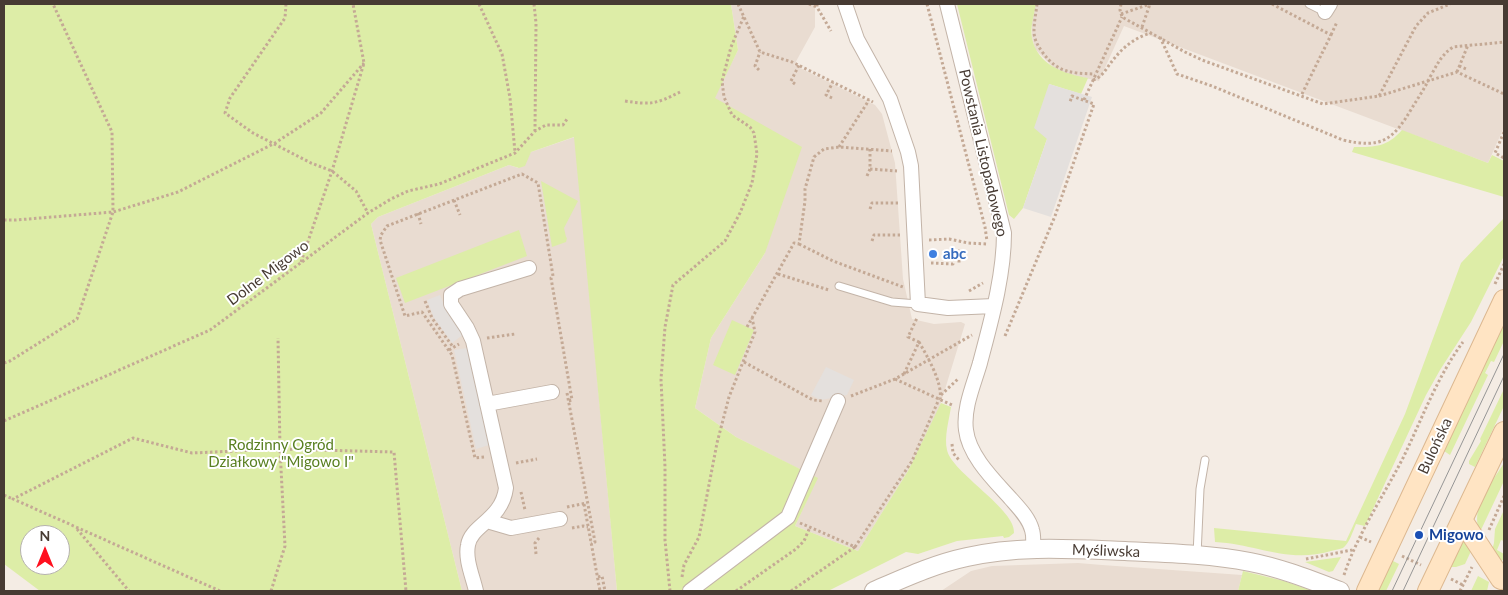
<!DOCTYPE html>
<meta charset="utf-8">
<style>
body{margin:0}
#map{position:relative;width:1508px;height:595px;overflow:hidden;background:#f4ece4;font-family:Lato,sans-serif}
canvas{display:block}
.frame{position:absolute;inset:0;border:5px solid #473b33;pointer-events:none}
.north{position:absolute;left:20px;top:525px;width:50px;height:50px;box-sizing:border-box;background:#fff;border:1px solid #b5b1ad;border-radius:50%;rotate:0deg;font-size:14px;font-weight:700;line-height:20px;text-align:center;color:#473b33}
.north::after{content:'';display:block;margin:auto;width:18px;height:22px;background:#ff101f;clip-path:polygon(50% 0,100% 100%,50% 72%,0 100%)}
</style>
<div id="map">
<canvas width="1508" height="595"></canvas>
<div class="frame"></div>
<div class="north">N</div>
</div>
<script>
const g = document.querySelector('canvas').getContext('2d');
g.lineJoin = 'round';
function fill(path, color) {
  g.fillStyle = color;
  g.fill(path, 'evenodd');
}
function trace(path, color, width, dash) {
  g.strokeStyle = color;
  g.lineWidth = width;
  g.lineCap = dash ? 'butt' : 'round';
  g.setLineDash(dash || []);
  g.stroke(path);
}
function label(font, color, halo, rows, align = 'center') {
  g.font = font + ' Lato,sans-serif';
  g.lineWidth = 4;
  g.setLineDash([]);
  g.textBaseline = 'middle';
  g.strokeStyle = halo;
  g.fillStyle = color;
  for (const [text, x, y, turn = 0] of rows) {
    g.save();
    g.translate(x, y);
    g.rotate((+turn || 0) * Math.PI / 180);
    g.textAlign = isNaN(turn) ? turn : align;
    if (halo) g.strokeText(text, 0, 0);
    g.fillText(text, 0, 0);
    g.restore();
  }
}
fill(new Path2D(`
 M731,4H815V27L794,65L875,105L882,114L895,163L903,279L912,319L934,324L961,322L965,324L939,409L908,471L858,551L795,526L817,478L736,437L695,408L711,338L765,253L714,98L738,50Z
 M1036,4H1504V127L1488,163L1124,26L1099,81L1071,75L1055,69L1035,49L1032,37V20Z
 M575,137L617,591H462L371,224L378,217L509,165L518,168L531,152Z
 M1078,563L1102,565L1242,575L1238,591H941L971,571L992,566Z`), '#e9dcd1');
fill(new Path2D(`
 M4,4H731L738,50L715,98L802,147L765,253L711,338L695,408L736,437L818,478L795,526L858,551L908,471L941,403L951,407C949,420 944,437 947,450C951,472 1017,510 1014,533L1009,537L1004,538L1003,536L957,541L918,554L906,552L828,591H617L574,137L531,152L525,166L519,168L509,165L378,217L371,224L462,591H40L4,564ZM30,535H60V565H30Z
 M957,4H1036C1034,15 1030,27 1032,38C1037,65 1065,74 1088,78L1081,94L1049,84L1047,139L1023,208L1014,219L1009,215Z
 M1402,130L1488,163L1492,155L1504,161V197L1352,152L1354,147C1376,147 1387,147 1402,130Z
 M541,181L578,201L564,228L566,237L567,238L566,242L552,247Z
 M1504,218V256L1471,322L1440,370L1426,395L1365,526L1356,524C1353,531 1349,544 1343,548C1340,549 1335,550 1331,551C1288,564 1257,544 1215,542L1214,528L1346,541L1405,414L1461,263Z
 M519,230L527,256L405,303L396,278Z
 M732,320L754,330L735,375L713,365Z
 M1504,323V341L1494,362L1491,361L1485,373L1488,375L1450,455L1444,451Z
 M1504,389V406L1475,467L1469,464V461L1481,441L1480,439Z
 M1504,463V481L1480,532C1469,509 1492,482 1504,463Z
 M1504,510V541L1501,540L1497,550L1504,554V559L1500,562L1492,550L1494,543L1495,529Z
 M1464,539L1472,549L1465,564L1456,567H1450Z
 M1341,557L1333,571L1329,572L1305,562Z
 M1391,560L1399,564L1386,591H1377Z
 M1243,571L1284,581L1313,591H1238Z
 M1478,576L1489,582L1487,591H1471Z`), '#ddeda7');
fill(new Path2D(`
 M1049,84L1092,97L1051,217L1023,208L1047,139L1034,128Z
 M440,295L446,310L464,334L452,343L434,318L427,300Z
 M467,348L489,445L476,449L454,350Z
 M826,367L854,380L847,395L821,400L811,395Z`), '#e4e0dd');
const service = new Path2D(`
 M1309,4L1325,12
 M839,286L892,302L918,304
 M1197,555L1200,489L1205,460`);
const minor = new Path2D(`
 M845,4L857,39L890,99L908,152L911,166L918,304L948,308L994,306
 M947,4L1004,233C1004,276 991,321 980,363C974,384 963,408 966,430C969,456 994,480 1011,499C1019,508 1029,518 1032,530C1034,536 1033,543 1033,549
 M1325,12L1330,4
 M487,404L552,392
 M487,521L511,528L560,519
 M476,591C473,577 465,560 468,545C471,525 502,520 506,488L473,341L467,328L451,304V295L460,289L529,268
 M690,591L788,517L838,401`);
const tertiary = new Path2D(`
 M874,591C904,578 934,564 967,557C1019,545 1072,549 1125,551C1167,553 1209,554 1250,562C1281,568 1311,580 1340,591`);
const secondary = new Path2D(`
 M1462,520L1501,579
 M1367,591L1504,300
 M1428,591L1504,432`);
trace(service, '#c3b4a8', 9);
trace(minor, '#c3b4a8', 16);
trace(tertiary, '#c3b4a8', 20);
trace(secondary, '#dcb890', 22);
trace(new Path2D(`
 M286,4L285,18L230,98L225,113L253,133L311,163L332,171L356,191L368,213
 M479,4L502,54L510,98L515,152
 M534,4L536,23L535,131
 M738,4L760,52L792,62L873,102
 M809,4L817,7
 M817,4V7L831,31
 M927,4L985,227L987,241
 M1037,4C1036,13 1034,22 1034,31C1034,40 1038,46 1043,53C1058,73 1071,73 1095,74
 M1121,4L1120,10L1122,17L1185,52L1202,60L1323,104L1379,96L1416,26L1428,13L1450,4
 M1272,4L1331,35L1301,96
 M1121,14L1150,4
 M1142,27L1150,4
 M1331,35L1337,22
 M1160,37L1177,74L1212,86L1343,140C1382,149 1393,140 1412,108C1418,98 1425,88 1430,77C1437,65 1441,55 1453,47L1504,42
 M1459,66L1466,69
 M759,70L755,66L760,52
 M1457,72L1468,45
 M1093,80C1103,77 1107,67 1113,60C1123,47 1137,36 1152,33
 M795,84L791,81L799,65
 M1379,96L1457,72L1504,94
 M832,98L826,95L833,82
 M1084,100L1122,17
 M625,101C651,105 656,104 680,92
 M1504,132L1495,153L1504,158
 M839,147L869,100
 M870,149V169L897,171
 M867,176L870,169
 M454,200L460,215
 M870,209L872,203H898
 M418,213L421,224
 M4,220H16L113,212L178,192L275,143L321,113L364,63
 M929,240L949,239L968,243L987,244
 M872,241L874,235H900
 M799,244L833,261L903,287
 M301,262L332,171L364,63L353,4
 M931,263L953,264V251H959V264
 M778,274L829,290
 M1495,284L1504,264
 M969,291L983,283
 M425,301L432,318L453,347
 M747,327L794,243L799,244L805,201V189L814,157L824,149L839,147L892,151
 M1005,336L1055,216L1094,104L1072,96L1070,102
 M487,338L515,334
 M919,342C927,356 943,383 940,399
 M449,350L459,344
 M744,362L813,400L823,401
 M4,363L10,361L77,319L113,212L112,132L53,4
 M904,374L919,342L908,337L917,318
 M895,379L952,405
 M567,393L595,542L591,543
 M941,395L959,378
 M851,396L895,379L972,335
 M4,421L210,330L368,213L391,199L408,191L439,184L515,153L535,131L546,125H563L567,119
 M952,444L953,453L959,460
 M484,457L475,458L452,355L422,312L405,316L380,240L381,235L387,226L522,174L538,183L553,276L551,278L572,400L568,401
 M516,463L537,459
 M521,492L525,510
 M4,495L13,499
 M584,504L600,591
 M567,507L587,503
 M800,523L855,547L912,461L939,399
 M572,528L583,526L588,527
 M77,529L129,591
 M1489,530L1504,496
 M1360,537L1371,542
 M536,554L535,543L539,538
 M1402,556L1421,565
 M1306,559L1352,550
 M1344,575C1358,533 1383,497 1403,458C1422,419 1437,377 1463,342
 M598,577L602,576L605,591
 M682,577L684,565L699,537L717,443L729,397L755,332L752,318
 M1451,579L1463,585
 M220,591L13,499L133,438L192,453L280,449L394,452L406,591
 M271,591L285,546L280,449L278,338
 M670,591L665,540V467L661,379L665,327L673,285L725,241L740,213L752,183L757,154L754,133L750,127L732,115L724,97L722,81L731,47L744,16
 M736,591L796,549L804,541L810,527
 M791,591L855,547
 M1460,591L1472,567`), '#c4a995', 3, [2.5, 2.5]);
trace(service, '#fff', 7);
trace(minor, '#fff', 14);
trace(tertiary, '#fff', 18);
trace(secondary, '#ffe4c3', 20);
trace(new Path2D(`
 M1392,591L1504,354
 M1403,591L1504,376`), '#959595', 1);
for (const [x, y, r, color] of [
 [933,254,5,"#3f7fe0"],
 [1419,535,5,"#1a4fb4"]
]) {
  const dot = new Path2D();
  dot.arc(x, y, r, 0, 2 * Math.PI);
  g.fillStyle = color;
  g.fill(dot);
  trace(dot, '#fff', 2);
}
label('15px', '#473b33', '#fff', [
 ["Powstania Listopadowego",983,153,77],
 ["Dolne Migowo",268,273,-37],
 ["Bulońska",1435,446,-65],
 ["Myśliwska",1106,551,2]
]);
label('bold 15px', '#366cbe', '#fff', [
 ["abc",943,254]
], 'left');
label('15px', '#587f20', '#fff', [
 ["Rodzinny Ogród",281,445],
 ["Działkowy \"Migowo I\"",281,462]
]);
label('bold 15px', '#164399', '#fff', [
 ["Migowo",1429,535]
], 'left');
</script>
